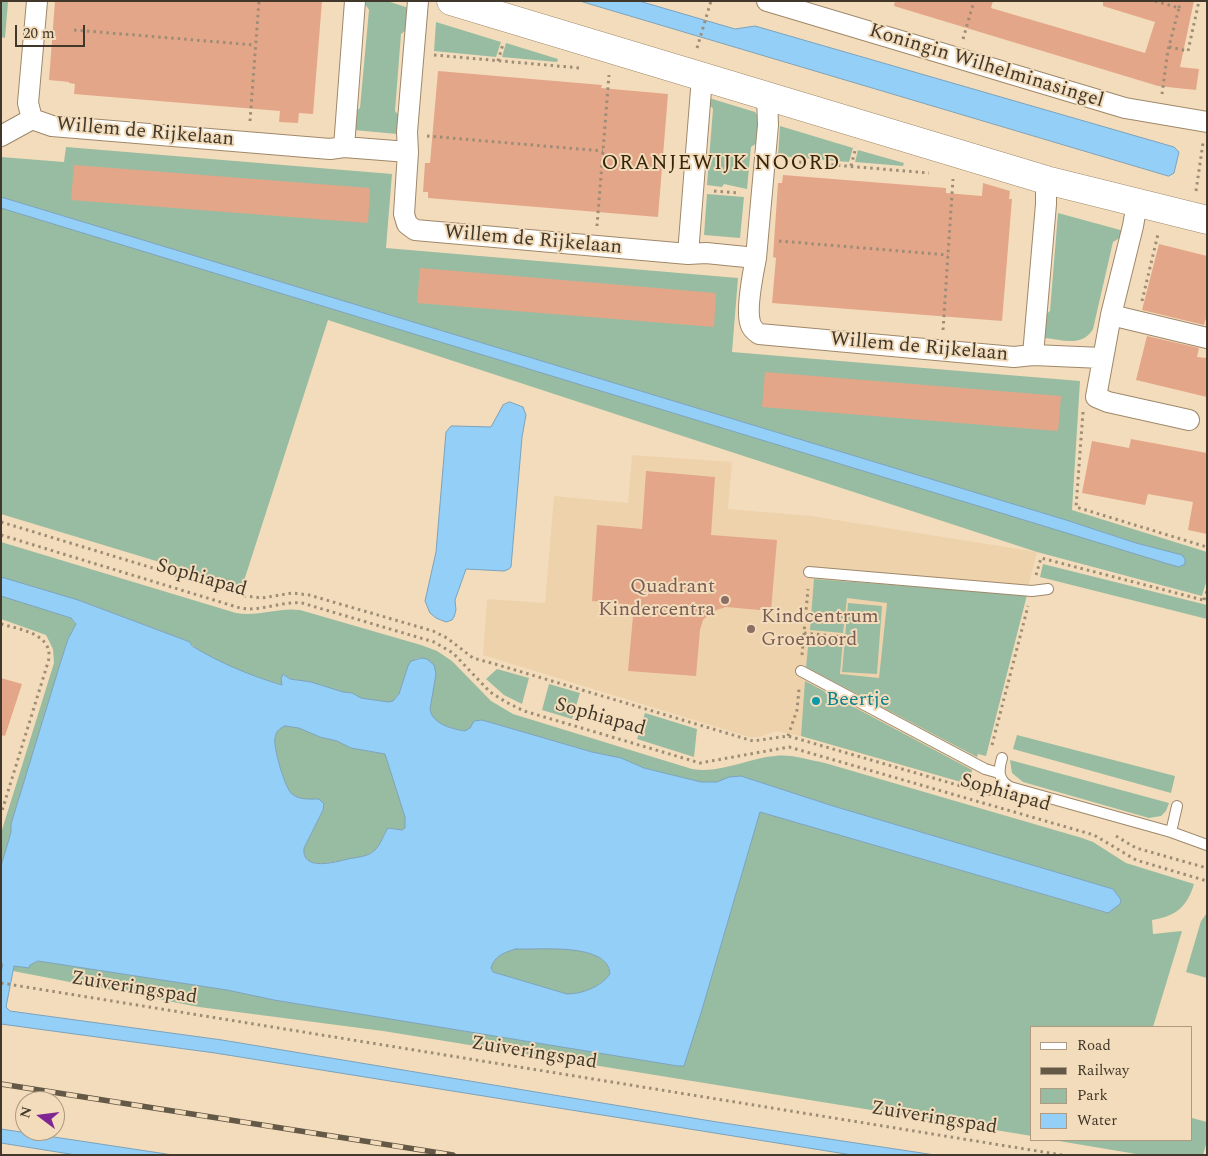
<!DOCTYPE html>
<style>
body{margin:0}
#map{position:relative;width:1208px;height:1156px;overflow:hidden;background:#f3dcbb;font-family:Spectral,serif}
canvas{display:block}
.frame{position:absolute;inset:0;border:2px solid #41382b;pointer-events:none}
.legend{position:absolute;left:1030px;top:1026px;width:162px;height:115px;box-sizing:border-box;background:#f3dcbb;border:1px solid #ac9a81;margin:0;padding:6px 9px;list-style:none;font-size:15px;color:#41382b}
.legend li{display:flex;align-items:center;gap:10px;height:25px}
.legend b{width:25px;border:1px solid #ac9a81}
.north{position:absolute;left:15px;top:1091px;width:50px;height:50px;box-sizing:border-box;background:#f3dcbb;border:1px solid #ac9a81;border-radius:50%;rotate:285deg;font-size:14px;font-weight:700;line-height:20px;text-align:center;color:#41382b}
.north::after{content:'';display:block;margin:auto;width:18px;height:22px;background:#7f2693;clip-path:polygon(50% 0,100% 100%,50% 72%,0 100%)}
.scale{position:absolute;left:15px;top:25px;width:70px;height:22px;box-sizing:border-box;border:2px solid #41382b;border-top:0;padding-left:6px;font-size:15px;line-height:18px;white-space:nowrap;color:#41382b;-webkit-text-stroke:4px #f3dcbb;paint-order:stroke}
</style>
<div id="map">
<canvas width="1208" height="1156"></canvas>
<div class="frame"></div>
<ul class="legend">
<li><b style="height:6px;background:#fff"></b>Road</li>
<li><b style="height:6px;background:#645847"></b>Railway</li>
<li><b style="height:14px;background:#98bca1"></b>Park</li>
<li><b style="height:14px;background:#94cff8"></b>Water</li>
</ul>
<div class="north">N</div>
<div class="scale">20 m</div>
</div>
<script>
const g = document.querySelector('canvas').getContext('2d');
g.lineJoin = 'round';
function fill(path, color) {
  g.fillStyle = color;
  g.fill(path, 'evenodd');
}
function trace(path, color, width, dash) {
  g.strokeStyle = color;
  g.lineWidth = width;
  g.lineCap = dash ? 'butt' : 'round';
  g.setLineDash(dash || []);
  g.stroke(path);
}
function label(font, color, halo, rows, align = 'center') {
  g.font = font + ' Spectral,serif';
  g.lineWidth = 4;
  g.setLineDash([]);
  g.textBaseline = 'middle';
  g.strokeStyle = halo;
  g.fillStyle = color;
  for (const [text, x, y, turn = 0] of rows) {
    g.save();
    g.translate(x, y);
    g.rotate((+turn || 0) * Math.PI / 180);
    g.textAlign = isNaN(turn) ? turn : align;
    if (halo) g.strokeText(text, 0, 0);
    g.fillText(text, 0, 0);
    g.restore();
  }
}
fill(new Path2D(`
 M632,455L732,462L728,509L811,516L1037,552L986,756L978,754L968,784L801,736L776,731L759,737H749L483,655L487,599L545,603L554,496L628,503Z`), '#eed2ab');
fill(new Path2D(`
 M1,1L8,2L5,38L1,37Z
 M365,1H387L409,8L410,27L401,34L395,111L402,119L400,129L397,134L354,130L352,114L360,108L369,10L365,4Z
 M436,22L501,42L496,57L434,51Z
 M506,43L558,59L557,62L502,57Z
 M709,98L755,112L761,120L760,141L751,147L747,189L724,184L722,187L707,185L713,109L709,104Z
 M780,126L853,148L849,162L778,156Z
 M66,147L392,174L386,248L738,278L732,352L1080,381L1072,510L1207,552V579L1202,596L1037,552L328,320L242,587L1,514V208L1165,563L1179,567L1182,555L1136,543L1066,520L1,197V157L64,162Z
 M858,150L904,163L903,166L855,162Z
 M707,194L744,197L740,238L704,235Z
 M1058,213L1124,231L1123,236L1113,242L1093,329C1083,347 1062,340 1045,338L1043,336L1042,318L1050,311Z
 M1,542L236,613C259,617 278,607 300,610L421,645L437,651L452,661L491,701L513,714L692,769C720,774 748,758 775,756C792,754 808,760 825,763L1082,838L1093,842L1126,863L1194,884C1187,907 1176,916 1152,920L1153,934L1182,931L1153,1027H1032V1136L383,1031L199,1007L13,971L14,966L29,968L30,965L38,961L227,990L274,1000L678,1066L701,1013L760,812L1107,913L1120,904L1121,900L1113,889L833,806L741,776L717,782H701L644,768L621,758L592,752L482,720L474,721L471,728L465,731C453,729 436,725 430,713L431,662L422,658L416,659L408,666L399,694L393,701L388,702L361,698L352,693L343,692L311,682L290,679L283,674V685C263,680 199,657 190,642L78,600L1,577Z
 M1043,564L1207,605V619L1040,577Z
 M814,579L1027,595L986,756L978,754L977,757L806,667L809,637L843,640L840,674L879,678L887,603L847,598L843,633L810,630Z
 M1,596L71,618L76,625L68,639L60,664L11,824V832L1,866V833L54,663L53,649L46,635L1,619Z
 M848,603L882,606L877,674L842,672Z
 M497,669L529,678L522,704L504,695L486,679Z
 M805,681L972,770L968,784L801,736Z
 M549,684L580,693L572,719L542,710Z
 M645,713L697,729L694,757L637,739Z
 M285,726L299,728L320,737L337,741L351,748L385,754L405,817V828L402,830L390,828C382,833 382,844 375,850C367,857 355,858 345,860C332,862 301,871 304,848L323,810V804L319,799C310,799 299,800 292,794C285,789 273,747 275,738C276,732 279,728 285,726Z
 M1017,735L1175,776L1171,793L1013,749Z
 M1010,760L1169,803L1166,811L1161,816L1149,818L1023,782L1012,773Z
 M1207,913V978L1186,972L1201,921Z
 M516,949C539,950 608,942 610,974C601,987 582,994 567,994L493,972L491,968C494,956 504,952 516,949Z
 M1192,1118L1207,1122V1141L1203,1155H1142L1053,1140H1192Z`), '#98bca1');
const water = new Path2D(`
 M580,1H639L735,29L755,26L1174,147L1179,152L1174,173L1169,176Z
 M1,197L1066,520L1136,543L1182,555L1185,559V564L1179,567L1165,563L1,208Z
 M510,402L523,407L526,415L522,437L511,567L509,569L504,571L466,569L455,600L456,610L454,617L452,620L446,622L436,618L430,613L425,601L436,552L446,432L451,426H455L491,427L503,405Z
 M1,577L78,600L190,642L192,646C220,663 251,676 282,685L281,679L283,674L290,679L311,682L343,692L352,693L361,698L388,702L393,701L399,694L408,666L411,661L422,658L427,659L434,665L436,674L430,709C432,724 452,729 465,731L470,728L474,721L482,720L592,752L621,758L644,768L701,782H717L729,777L741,776L833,806L1113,889L1121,900L1120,904L1108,913L760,812L701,1013L684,1066H678L274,1000L227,990L38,961L30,965L29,968L14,966L6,1007L10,1011L222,1040L717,1122L935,1155H852L215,1053L1,1024V972L3,964L1,963V866L11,832V824L60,664L68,639L76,624L71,618L1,596ZM285,726L299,728L320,737L337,741L351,748L385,754L405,817V828L402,830L388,828C383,835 381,845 374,851C367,857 357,857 348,859C336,862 301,872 304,848L323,810L324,804L319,799C310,799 299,800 292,794C285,789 273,747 275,738C276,732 279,728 285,726ZM516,949C538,950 609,942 610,974C601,987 582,994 567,994L493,972L491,968C494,956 505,952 516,949Z
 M1,1129L173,1155H76L1,1143Z`);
fill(water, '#94cff8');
trace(water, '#7ba2ba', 1);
fill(new Path2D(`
 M55,1H322L313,114L299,113L298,123L279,122L280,111L74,94L75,84L69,83V82L49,80Z
 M895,1H993L991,8L1145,53L1155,22L1103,6V1H1194L1180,67L1199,69L1196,90L1158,86L894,6Z
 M438,71L602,85L601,88L668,94L658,217L428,198V192H423L425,163H430Z
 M74,165L370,188L368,223L71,200Z
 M783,175L946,188V193L982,196L983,183L1010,191L1009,199H1012L1002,321L772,303L776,258L773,257L778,183H782Z
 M1159,244L1207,256V315L1204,325L1142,310Z
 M420,268L716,293L714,327L417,303Z
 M1147,336L1199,348L1197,357L1207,358V397L1136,380Z
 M765,372L1061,396L1058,431L762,407Z
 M1131,439L1207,453V534L1188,530L1193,502L1148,494L1145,505L1082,493L1092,441L1129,448Z
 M646,471L715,477L711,535L777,540L771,611L726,607L711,612L703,620L700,630L696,676L628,671L634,605L592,601L597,525L642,529Z
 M1,678L22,684L5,736L1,735Z`), '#e4a689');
const lane = new Path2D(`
 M809,572L1032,591L1048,589
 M801,671L985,769L999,773
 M1002,758C998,771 998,780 1010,787L1171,832L1207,845
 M1171,832L1177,806`);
const street = new Path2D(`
 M418,1L407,132L408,152L404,214L407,224L415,230L688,254L706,253L756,258
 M767,1L1125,108L1207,122
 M767,97L768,125L756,258C753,273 746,308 750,322C751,328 755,331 759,334L1014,357L1033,355L1102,358
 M32,119L52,126L330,149L344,147L408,152
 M32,119L28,103L37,1
 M1,136L32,119
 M344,147L355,1
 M1137,203L1133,226L1111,315L1096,397L1108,402L1189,420
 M688,254L702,77
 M1111,315L1207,338
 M1033,355L1046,204V180`);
const secondary = new Path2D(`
 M451,1L1046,180L1207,220`);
trace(lane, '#9e886a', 12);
trace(street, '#9e886a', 22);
trace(secondary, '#9e886a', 29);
trace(new Path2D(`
 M1155,1L1179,8L1168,50L1162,94
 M1179,8L1180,1
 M74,30L255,45
 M963,39L974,1
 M1169,47L1188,51L1199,1
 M697,48L711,1
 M434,55L580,68
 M498,61L503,44
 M250,121L259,1
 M427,136L603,151
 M786,161L929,173
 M851,166L856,147
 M714,191L740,193
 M1196,191L1203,143
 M597,226L609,75
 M779,241L948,255
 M1142,301L1158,234
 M943,330L953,179
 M1083,412L1076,507L1207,547
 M1,522L245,596L262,598L292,593L309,595L433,631L447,638L473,658L495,664L753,741L788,736L992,795
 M1,535L240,608C260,612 281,601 302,603L434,642L453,653L490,692L506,702L524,711L700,763L789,747L1094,835L1136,860L1207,881
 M1036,575L1041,558L1207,601
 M1204,600L1207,591
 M1,624C18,629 50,633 49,656C49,662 46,667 45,672L1,814
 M804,633L845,637
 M802,655L808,589
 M788,736L797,710L799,689
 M992,745L1028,606
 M1116,836L1136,848L1207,868
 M1,983L1062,1155`), '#9d8d76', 3, [2.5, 4]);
trace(lane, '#fff', 10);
trace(street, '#fff', 20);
trace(secondary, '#fff', 28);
const rail = new Path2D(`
 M1,1084L453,1155`);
trace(rail, '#645847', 5.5);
trace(rail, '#f3dcbb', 4, [11]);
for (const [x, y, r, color] of [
 [725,600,5,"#8d6e63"],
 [751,629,5,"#8d6e63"],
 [816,701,5,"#0f9aa8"]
]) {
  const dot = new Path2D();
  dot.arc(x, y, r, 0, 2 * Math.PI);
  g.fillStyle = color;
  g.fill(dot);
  trace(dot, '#f3dcbb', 2);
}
label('20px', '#41382b', '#f3dcbb', [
 ["Koningin Wilhelminasingel",986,67,17],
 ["Willem de Rijkelaan",145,133,5],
 ["Willem de Rijkelaan",533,241,5],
 ["Willem de Rijkelaan",919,348,5],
 ["Sophiapad",201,579,16],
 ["Sophiapad",600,718,16],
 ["Sophiapad",1005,794,16],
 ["Zuiveringspad",134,989,9],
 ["Zuiveringspad",534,1054,9],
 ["Zuiveringspad",934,1119,9]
]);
label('20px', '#785e54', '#f3dcbb', [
 ["Quadrant",715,588],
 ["Kindercentra",715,611],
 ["Kindcentrum",761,618,"left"],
 ["Groenoord",761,641,"left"]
], 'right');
label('20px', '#0d838f', '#f3dcbb', [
 ["Beertje",826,701]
], 'left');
g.letterSpacing = '1px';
label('21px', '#372609', '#f3dcbb', [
 ["ORANJEWIJK NOORD",721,165]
]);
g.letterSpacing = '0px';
</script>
